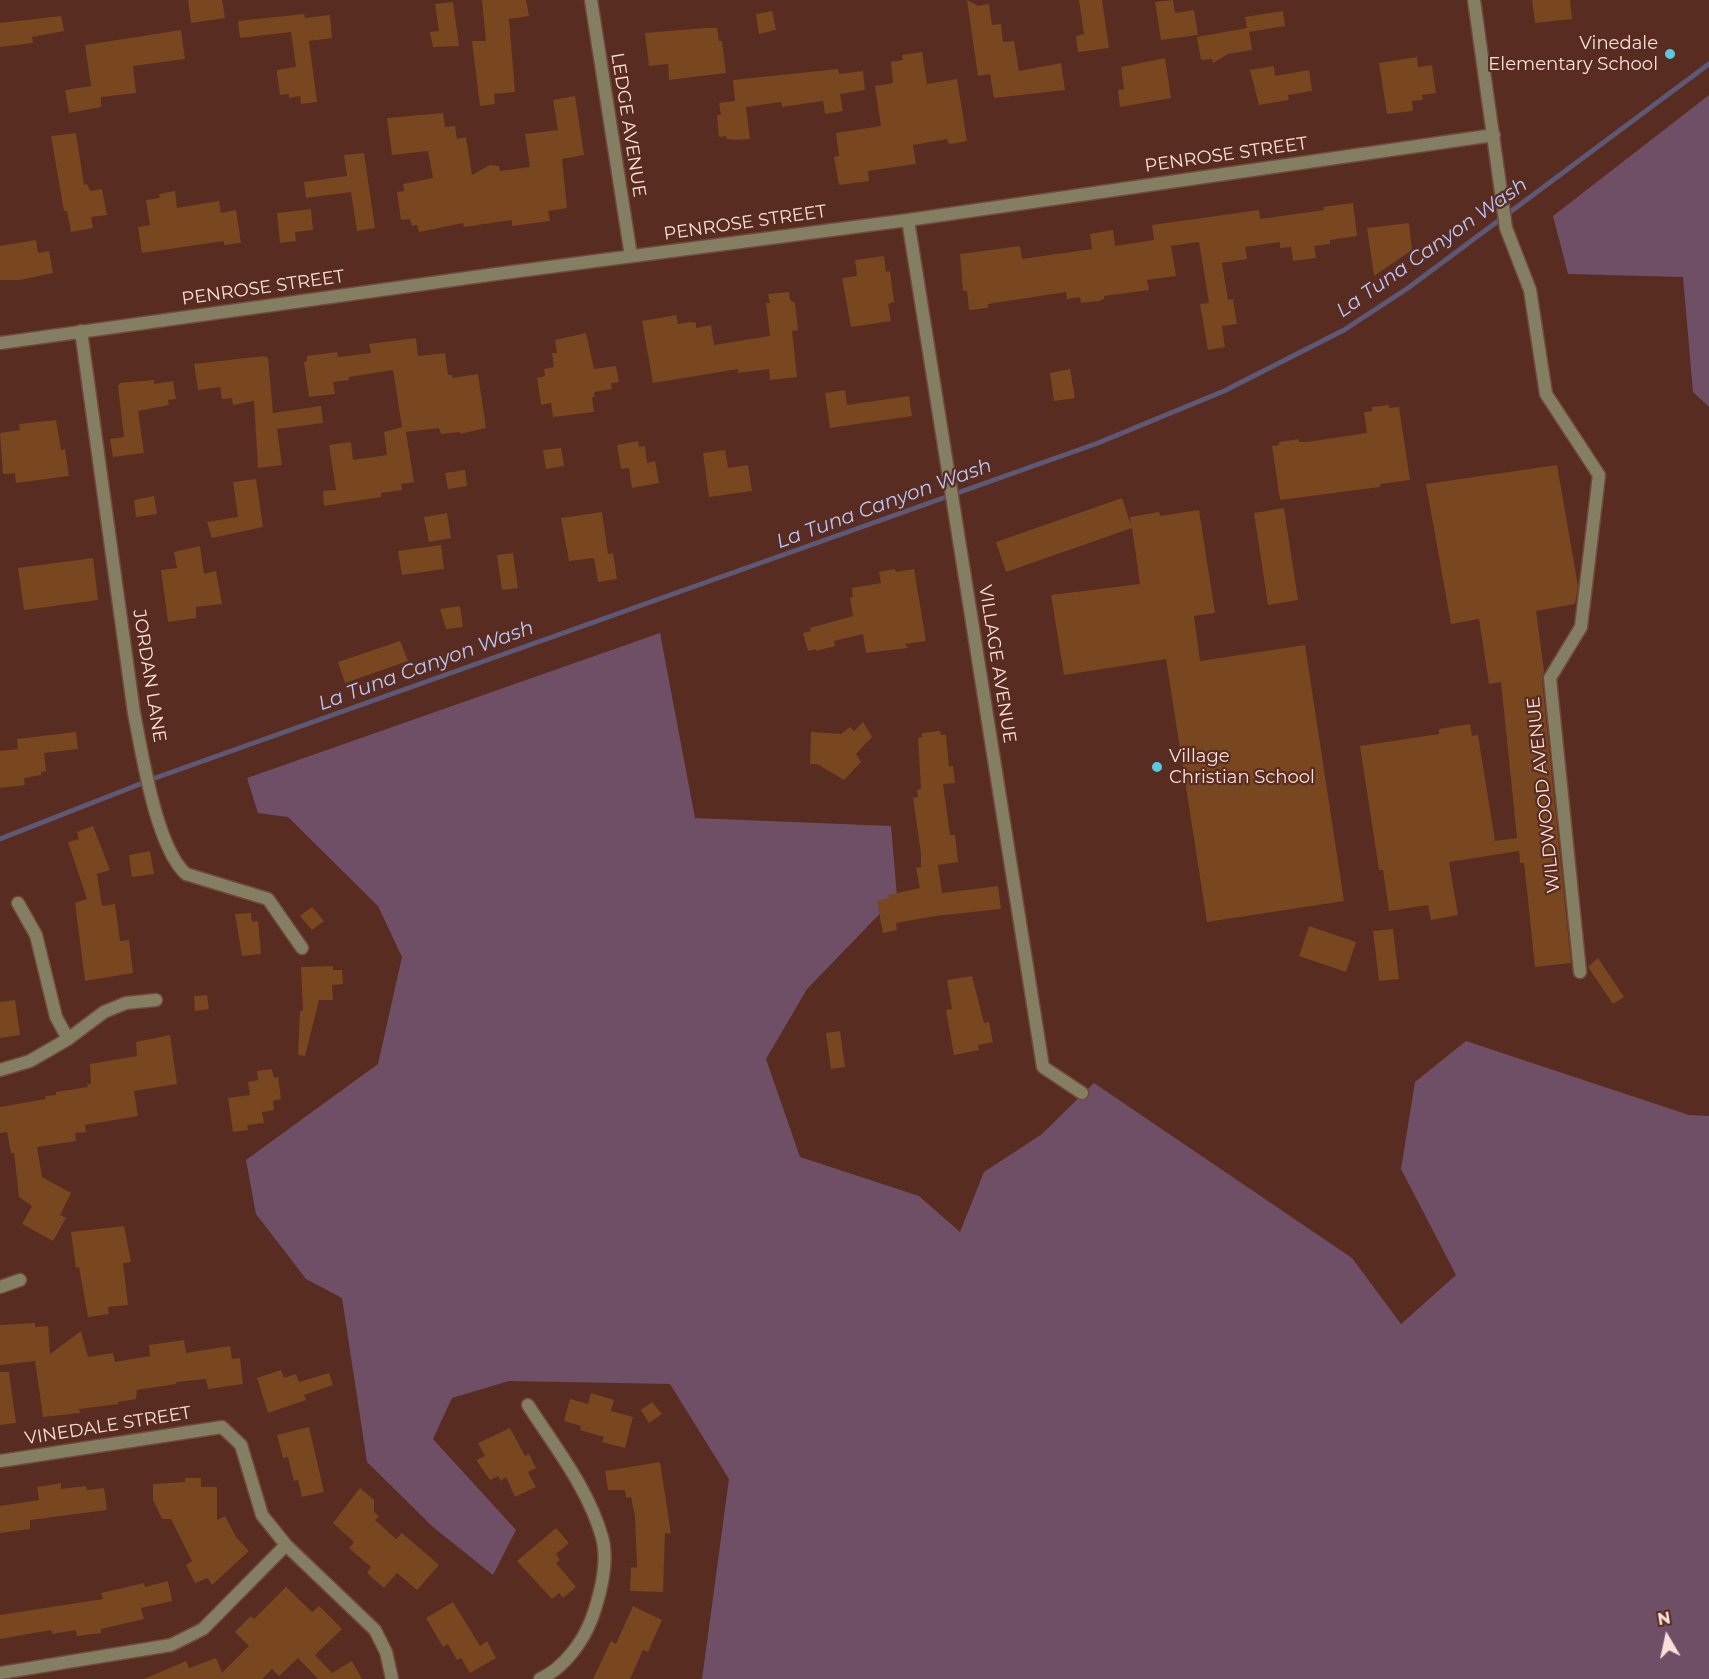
<!DOCTYPE html>
<style>
body{margin:0}
#map{position:relative;width:1709px;height:1679px;overflow:hidden;background:#582c20;font-family:Montserrat,sans-serif}
canvas{display:block}
.north{position:absolute;left:1637px;top:1607px;width:60px;height:60px;-webkit-text-stroke:4px #582c20;paint-order:stroke;rotate:351deg;font-size:16px;font-weight:700;line-height:24px;text-align:center;color:#fcdfd7}
.north::after{content:'';display:block;margin:auto;width:21px;height:27px;background:#fcdfd7;clip-path:polygon(50% 0,100% 100%,50% 72%,0 100%)}
</style>
<div id="map">
<canvas width="1709" height="1679"></canvas>
<div class="north">N</div>
</div>
<script>
const g = document.querySelector('canvas').getContext('2d');
g.lineJoin = 'round';
function fill(path, color) {
  g.fillStyle = color;
  g.fill(path, 'evenodd');
}
function trace(path, color, width, dash) {
  g.strokeStyle = color;
  g.lineWidth = width;
  g.lineCap = dash ? 'butt' : 'round';
  g.setLineDash(dash || []);
  g.stroke(path);
}
function label(font, color, halo, rows, align = 'center') {
  g.font = font + ' Montserrat,sans-serif';
  g.lineWidth = 4.5;
  g.setLineDash([]);
  g.textBaseline = 'middle';
  g.strokeStyle = halo;
  g.fillStyle = color;
  for (const [text, x, y, turn = 0] of rows) {
    g.save();
    g.translate(x, y);
    g.rotate((+turn || 0) * Math.PI / 180);
    g.textAlign = isNaN(turn) ? turn : align;
    if (halo) g.strokeText(text, 0, 0);
    g.fillText(text, 0, 0);
    g.restore();
  }
}
fill(new Path2D(`
 M1709,95V407L1693,392L1683,277L1568,274L1553,216Z
 M660,633L695,818L891,826L897,896L807,989L766,1059L800,1157L919,1196L960,1232L984,1172L1042,1134L1094,1083L1352,1258L1401,1324L1456,1275L1401,1169L1415,1082L1466,1041L1689,1115L1709,1116V1679H702L729,1479L670,1384L509,1381L452,1398L433,1439L516,1530L493,1575L433,1527L367,1462L342,1298L306,1279L256,1214L246,1160L378,1064L402,957L378,906L288,817L258,813L247,778Z`), '#6f4f66');
trace(new Path2D(`
 M0,839L158,777L1098,443L1224,391L1344,330L1408,288L1709,64`), '#5e5877', 5);
fill(new Path2D(`
 M188,0H222L225,18L191,23Z
 M482,0H526L529,16L509,19L515,92L494,94L495,104L480,106L472,41H486Z
 M967,0L978,6L989,4L992,25L1001,24L1003,42L1014,41L1019,71L1061,63L1065,90L994,98L990,74L978,76Z
 M1079,0H1102L1109,48L1078,52L1076,36L1084,34Z
 M1173,0L1175,13L1194,10L1198,35L1161,40L1155,2Z
 M1532,0H1570L1572,19L1535,23Z
 M453,2L459,46L433,47L430,32L439,31L435,4Z
 M772,11L776,30L759,34L756,14Z
 M1283,11L1285,26L1249,32L1252,50L1228,54L1213,63L1212,59L1201,60L1197,37L1247,28L1245,17Z
 M304,14L305,18L330,15L332,38L309,41L317,102L301,104L300,96L289,98V94L280,95L277,74V70L296,67L291,32L240,38L238,21Z
 M61,16L64,31L32,37L33,43L0,47V23Z
 M705,28H717L719,41H722L726,73L669,80L668,64L649,66L645,33Z
 M181,30L185,59L133,66L136,93L101,97V107L69,113L65,90L91,86L85,45Z
 M922,52L927,84L957,79L967,141L951,144L948,143L947,139L913,145L916,164L868,171L869,181L839,185L834,157L839,156L836,133L881,126L875,86L893,83L891,62L903,60L902,55Z
 M1417,57L1418,67L1432,65L1436,93L1422,95L1423,100L1412,101L1413,111L1387,114L1379,63Z
 M1165,58L1171,98L1120,107L1118,90L1124,89L1121,67Z
 M1274,66L1275,76L1309,70L1312,91L1288,95L1289,100L1259,105L1250,70Z
 M838,69L839,74L863,71L865,90L840,94L843,111L825,114L823,101L782,107L781,102L746,107L750,139L735,140L727,139L726,136L719,137L717,115H721L719,103L735,101L733,80Z
 M575,96L584,155L562,159L567,208L548,211L550,221L512,226V220L464,227L463,223L419,232L417,225L412,226L410,219L401,220L397,192L404,191L403,184L433,178L428,151L392,155L387,118L443,113L445,127L455,126L457,139L466,137L472,175L490,165L499,166L500,171L530,167L525,134L558,130L553,100Z
 M76,133L84,185L87,184L90,191L102,189L107,215L91,217L93,228L71,232L67,211H64L51,136Z
 M364,153L375,228L357,231L351,192L306,198L304,182L347,176L344,155Z
 M175,191L177,208L219,201L221,213L236,210L241,243L224,245V241L142,253L138,227L150,225L146,200L160,198L159,194Z
 M1353,203L1357,236L1330,240V244L1314,246L1316,258L1293,261L1291,247L1280,248V242L1245,247L1247,259L1222,263L1228,300L1233,299L1237,324L1222,326L1225,347L1208,350L1200,304L1209,303L1199,242L1171,246L1176,276L1147,280L1149,290L1104,296V299L1099,301L1081,303L1080,297L1067,299L1066,292L988,304V308L969,310L967,291H963L960,254L1020,246L1022,259L1092,249L1090,234L1113,230L1115,246L1154,240L1152,225L1259,210L1260,219L1324,210L1323,207Z
 M311,209L313,230L295,232L296,241L280,243L277,213Z
 M1409,223L1412,250L1374,276L1367,228Z
 M36,240L38,253L49,251L53,273L20,280H0V246Z
 M884,256L886,272L890,271L894,302L888,304L891,321L851,327L842,278L857,276L855,260Z
 M789,292L790,300L795,303L798,330L792,331L797,377L770,380L769,369L738,373V369L653,383L642,321L676,315L678,324L691,322L696,323V328L711,325L714,345L770,336L766,303H770L768,294Z
 M586,333L594,369L616,366L619,382L611,383L612,389L594,392L595,397H592L594,412L553,417L551,403L541,405L537,378L545,376L544,369L554,367L552,353H557L555,340Z
 M416,338L418,356L445,353L448,375H452V378L478,374L486,428L460,434V432L441,434L439,428L406,432L414,482L401,484L402,490L381,493V497L324,506L323,491L336,490L329,445L351,442L353,460L387,455L384,432L402,427L393,370L349,377V380L333,382L335,394L309,397L304,362L307,361V356L337,352L338,357L371,353L369,344Z
 M264,356L268,358L273,413L321,406L323,423L277,429L282,465L258,468L254,401L233,405L232,398L222,399L220,387L198,390L194,364Z
 M1070,369L1075,398L1054,401L1050,373Z
 M154,380V384L173,381L176,399L168,400L169,405L138,411L144,453L113,457L110,439L124,437L118,386L120,383Z
 M845,390L847,405L909,396L912,416L830,428L825,393Z
 M1389,405V408L1399,407L1410,480L1380,484V487L1280,500L1272,446L1279,445V442L1299,439V442H1307L1367,433L1364,412L1372,411V407Z
 M56,420L61,450L65,449L69,476L16,483L15,473L3,474L0,433L20,430L19,424Z
 M638,441L639,447L645,446L647,463L655,461L659,483L632,488L629,468L621,469L617,445Z
 M561,448L564,466L546,469L543,450Z
 M725,450L728,468L748,465L752,491L709,497L703,453Z
 M1557,465L1578,586L1575,604L1536,611L1544,671L1542,679L1571,963L1535,967L1524,863H1520L1519,851L1449,862L1458,915L1431,920L1428,905L1389,911L1383,870H1379L1360,746L1439,734V729L1470,724L1472,736L1478,735L1495,841L1517,838L1501,682L1489,684L1479,619L1451,624L1426,484Z
 M465,470L467,486L448,489L445,473Z
 M256,479L263,527L212,538L207,522L238,517L233,482Z
 M154,496L157,514L136,517L134,500Z
 M1122,498L1131,525L1130,517L1159,512L1160,516L1199,510L1215,613L1194,616L1200,661L1305,645L1344,901L1207,922L1166,659L1064,675L1051,595L1140,584L1132,528L1006,572L996,542Z
 M1284,508L1298,600L1268,605L1254,513Z
 M602,512L608,554L613,553L617,579L598,582L594,558L569,561L561,518Z
 M447,513L451,538L429,542L424,517Z
 M441,545L444,569L402,575L398,551Z
 M200,546L204,574L216,571L222,604L196,607V618L168,622L161,570L177,568L174,552Z
 M513,553L518,588L502,590L497,555Z
 M93,558L98,600L24,610L18,568Z
 M895,569L896,572L914,569L926,641L905,644L908,648L866,653L863,634L834,641L835,646L816,651V649L808,651L803,633L811,631L810,628L853,616L850,598L853,597L852,588L881,583L879,572Z
 M460,606L463,627L446,629L440,609Z
 M400,641L408,661L345,683L338,662Z
 M863,722L872,737L856,754L861,762L844,780L817,764H810L811,732L841,734L850,727L854,731Z
 M940,731L941,735H946L949,767L953,766L955,783L943,784L950,835H955L958,862L938,865L942,893L998,886L1001,909L935,916L896,923L897,930L883,933L877,901L889,898L888,895L920,888L916,868L921,867V854L913,798L918,797L917,790L921,789L918,738L922,737V733Z
 M76,732L78,749L44,753L46,771L41,772V775L24,778L25,785L0,788V751L18,749L17,739Z
 M93,826L110,870L97,874L102,906L115,904L120,941L129,940L133,973L85,981L75,903L87,899L68,842L79,839L77,832Z
 M150,851L154,874L132,877L129,855Z
 M312,907L324,921L312,930L300,916Z
 M251,913L252,922L258,921L261,954L242,956L235,914Z
 M1309,926L1356,942L1346,972L1299,956Z
 M1393,929L1399,979L1379,981L1373,931Z
 M1598,958L1624,997L1613,1004L1588,967Z
 M333,966V970H342L343,984L332,985L333,1000H319L305,1056L298,1055L300,1011H303L301,967Z
 M972,976L984,1023L989,1022L993,1042L978,1045L979,1050L954,1055L946,1010L952,1009L947,980Z
 M207,995L209,1009L195,1011L194,996Z
 M15,1000L20,1035L0,1038V1002Z
 M840,1031L845,1067L831,1069L826,1033Z
 M170,1035L177,1084L134,1091L138,1116L85,1125L86,1132L75,1133L76,1141L37,1147L42,1177L71,1193L60,1215L66,1218L53,1241L22,1224L32,1206L19,1197L14,1153H11L7,1132L0,1133V1107L46,1099L45,1096L56,1095V1092L88,1087L87,1084H91L90,1064L137,1056L136,1042Z
 M272,1069L274,1078L278,1077L281,1099L273,1101L274,1110L262,1112L264,1123L247,1125L248,1130L233,1132L228,1098L250,1095L248,1082L258,1080L257,1071Z
 M124,1226L131,1262L123,1263L128,1305L108,1307L109,1314L88,1317L79,1267L76,1268L71,1232Z
 M35,1323V1327L48,1326L50,1354L81,1331L88,1357L113,1353L115,1362L150,1356L149,1345L184,1340L186,1353L230,1346L232,1359L240,1358L243,1384L208,1389L206,1379L176,1382V1384L137,1390L136,1399L118,1402L119,1404L79,1409L80,1413L43,1417L35,1361L0,1365V1325Z
 M281,1370L284,1378L296,1374L299,1382L329,1373L333,1385L304,1395L306,1400L268,1413L257,1378Z
 M0,1372H9L16,1423L0,1425Z
 M591,1393L614,1400L611,1411L633,1417L625,1448L602,1442L604,1437L580,1430L581,1426L564,1421L570,1399L588,1404Z
 M652,1402L662,1414L649,1423L641,1410Z
 M309,1427L324,1492L302,1497L298,1480L294,1481L288,1457L283,1458L277,1435Z
 M510,1428L525,1456L529,1454L536,1468L528,1472L536,1487L515,1497L506,1477L501,1481L498,1476L490,1480L476,1460L485,1456L478,1443Z
 M660,1462L671,1534L665,1533L663,1592L630,1591L631,1567L637,1568L635,1516L631,1497L626,1498L625,1490H608L605,1471Z
 M185,1478H201V1487H217V1520L225,1516L236,1537L249,1551L212,1585L208,1578L195,1583L186,1565L192,1561L171,1519H162L153,1500V1484L185,1482Z
 M61,1483V1489L86,1486L87,1490L104,1488L107,1510L30,1520V1529L0,1533V1506L39,1500L37,1487Z
 M360,1488L374,1500V1512L379,1516L375,1520L396,1539L402,1533L439,1565L417,1590L397,1573L384,1588L367,1573L371,1567L349,1548L354,1542L333,1523Z
 M556,1528L569,1543L556,1554L560,1560L556,1563L576,1587L563,1598L559,1593L552,1599L517,1561Z
 M168,1581L172,1601L141,1608L144,1619L101,1629V1633L77,1636L76,1630L52,1634L51,1630L0,1639V1615L103,1599L101,1593L144,1583L145,1587Z
 M286,1587L312,1612L319,1606L342,1629L315,1655L332,1673L352,1661L362,1679H318L298,1658L279,1676L272,1669L262,1679H144L186,1661L189,1668L216,1658L222,1673L249,1646L235,1632L251,1616L254,1619Z
 M453,1602L480,1646L487,1641L496,1658L470,1673L461,1658L457,1660L448,1644L443,1647L426,1618Z
 M633,1606L662,1620L648,1652L643,1650L630,1679H593L611,1641L616,1644Z`), '#78461f');
const minor = new Path2D(`
 M591,0L631,256
 M1474,0L1506,228L1530,290L1546,394L1599,475L1581,627L1550,678L1580,972
 M908,220L1043,1067L1082,1093
 M81,331L134,713C142,753 156,847 186,874L268,899L302,948
 M0,343L496,274L908,220L1494,135
 M18,903L36,935L56,1017L68,1039
 M0,1070L30,1061L68,1039L104,1012L126,1003L156,1000
 M0,1287L20,1280
 M528,1405C555,1447 588,1488 602,1537C609,1561 600,1595 592,1618C583,1642 564,1668 540,1679
 M0,1461L222,1427L241,1445L262,1515L286,1545L375,1630L386,1652L392,1679
 M0,1673L171,1645L203,1629L286,1545`);
trace(minor, '#72493d', 15);
trace(minor, '#847e63', 12);
for (const [x, y, r, color] of [
 [1670,54,6,"#58c9e3"],
 [1157,767,6,"#58c9e3"]
]) {
  const dot = new Path2D();
  dot.arc(x, y, r, 0, 2 * Math.PI);
  g.fillStyle = color;
  g.fill(dot);
  trace(dot, '#582c20', 2);
}
label('18px', '#fcdfd7', '#582c20', [
 ["Vinedale",1658,44],
 ["Elementary School",1658,65],
 ["Village",1169,757,"left"],
 ["Christian School",1169,778,"left"]
], 'right');
label('18px', '#fcdfd7', '#582c20', [
 ["LEDGE AVENUE",628,125,81],
 ["PENROSE STREET",1226,155,-8],
 ["PENROSE STREET",745,223,-8],
 ["PENROSE STREET",263,288,-8],
 ["VILLAGE AVENUE",997,664,81],
 ["JORDAN LANE",149,676,81],
 ["WILDWOOD AVENUE",1544,795,-96],
 ["VINEDALE STREET",108,1426,-9]
]);
label('italic 20px', '#bbc5f7', '#582c20', [
 ["La Tuna Canyon Wash",1432,248,-35],
 ["La Tuna Canyon Wash",884,504,-20],
 ["La Tuna Canyon Wash",426,666,-20]
]);
</script>
